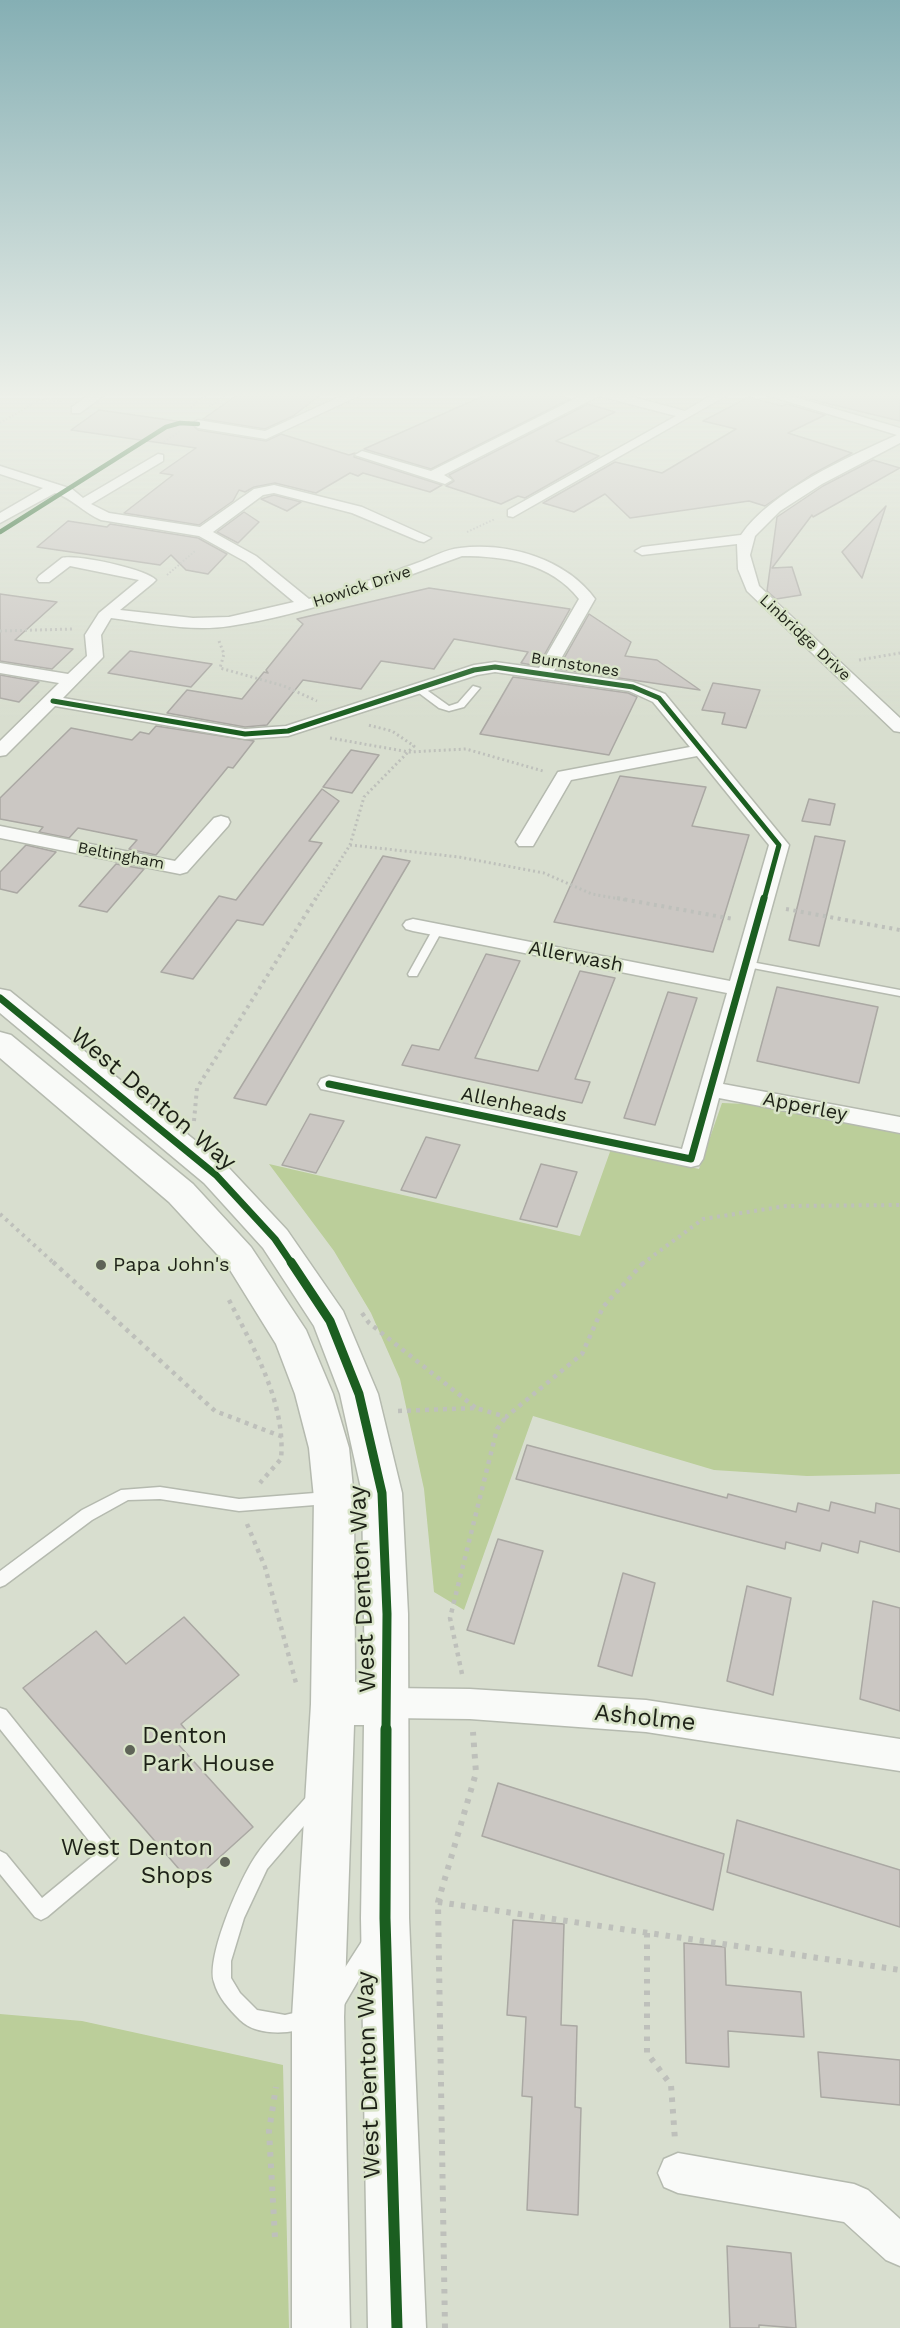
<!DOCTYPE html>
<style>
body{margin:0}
canvas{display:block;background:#d8decf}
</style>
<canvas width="900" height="2328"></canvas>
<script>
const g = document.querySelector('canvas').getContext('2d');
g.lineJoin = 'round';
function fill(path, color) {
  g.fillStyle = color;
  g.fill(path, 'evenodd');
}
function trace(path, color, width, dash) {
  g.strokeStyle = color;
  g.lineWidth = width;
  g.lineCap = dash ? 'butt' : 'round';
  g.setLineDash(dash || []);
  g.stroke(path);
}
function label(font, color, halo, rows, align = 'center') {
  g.font = font + ' "Work Sans",sans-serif';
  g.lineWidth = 5;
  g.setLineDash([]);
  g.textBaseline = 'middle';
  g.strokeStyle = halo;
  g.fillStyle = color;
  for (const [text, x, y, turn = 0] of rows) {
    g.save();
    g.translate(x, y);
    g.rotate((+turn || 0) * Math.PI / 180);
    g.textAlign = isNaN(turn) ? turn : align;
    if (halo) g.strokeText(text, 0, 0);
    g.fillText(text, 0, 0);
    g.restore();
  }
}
fill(new Path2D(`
 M722,1103L748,1104L900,1132V1474L807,1476L714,1470L533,1416L464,1610L434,1592L424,1489L400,1379L371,1313L334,1251L269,1164L580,1236L611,1149L699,1169Z
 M0,2014L82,2021L283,2065L289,2328H0Z`), '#bbce9a');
const building = new Path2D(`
 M240,393H323L293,416L265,429L203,419Z
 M490,393H552L570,399L431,469L364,449Z
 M808,393H900V421L801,397Z
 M749,397L782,406L787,404L825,415L788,433L852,453L811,475L765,506L749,501L630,518L605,494L574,512L543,503L615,462L662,473L736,429L703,421Z
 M588,404L615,412L556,441L599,456L525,498L518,496L501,504L446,486L454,481L449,475Z
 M99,410L190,423L198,430L266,441L281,434L349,455L355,453L354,457L442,485L430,492L363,473L358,476L350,473L316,493L275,483L254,487L245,492L239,490L233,501L199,525L124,513L173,475L160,473L196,448L71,430Z
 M873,460L900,468L813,517L812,515L772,568L792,567L801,595L776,599L767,591L777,517L823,486Z
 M274,495L301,502L287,511L261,499Z
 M886,506L862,578L842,552Z
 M244,512L259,522L238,543L217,532Z
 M68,521L107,527L110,524L198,538L227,554L208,574L186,570L171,555L160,565L37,547Z
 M429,588L570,609L538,666L521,663L528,652L454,639L434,669L381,661L361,689L303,680L267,725L245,727L167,713L187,690L242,699L264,672L268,673L266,670L303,624L297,619Z
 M0,594L57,602L15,640L73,649L52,669L0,661Z
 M589,614L631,642L625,656L657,660L700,690L558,669Z
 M130,651L212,664L191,687L108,673Z
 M0,675L39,682L19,702L0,698Z
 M513,677L628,693L637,697L609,755L480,734Z
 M713,683L760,690L746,728L722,724L725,713L702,710Z
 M156,726L254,741L233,768L228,767L156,855L129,849L137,840L78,828L69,838L39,832L43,827L0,819V798L71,728L132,740L140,732L149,734Z
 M351,750L379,755L352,793L323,787Z
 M620,776L706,787L692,826L749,835L713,952L554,922Z
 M322,789L339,801L309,841L322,843L263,925L237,920L193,979L161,972L219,896L236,900Z
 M809,799L835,804L830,825L802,821Z
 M815,836L845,841L819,946L789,940Z
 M26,845L56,852L17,893L0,889V872Z
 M383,856L410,861L266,1105L234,1098Z
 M116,864L144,869L107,912L79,906Z
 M486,954L520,961L475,1058L538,1071L580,971L615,978L575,1079L590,1082L582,1103L402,1065L412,1045L439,1050Z
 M777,987L878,1007L859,1083L757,1061Z
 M668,992L697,998L655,1125L624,1118Z
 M310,1114L344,1121L316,1173L282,1165Z
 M426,1137L460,1145L436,1198L401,1190Z
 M541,1164L577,1172L557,1227L520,1219Z
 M527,1445L727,1498L728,1494L796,1512L798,1503L829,1511L831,1502L875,1513L876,1503L900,1509V1552L860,1541L858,1553L822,1543L820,1551L786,1542L785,1549L516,1479Z
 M498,1539L543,1551L514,1644L467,1630Z
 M623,1573L655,1583L632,1676L598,1666Z
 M747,1586L791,1598L773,1695L727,1681Z
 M873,1601L900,1608V1711L860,1699Z
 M184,1617L239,1675L181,1724L189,1734L178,1744L253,1827L191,1883L23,1688L96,1631L126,1664Z
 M498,1783L724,1854L713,1910L482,1836Z
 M737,1820L900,1870V1927L727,1872Z
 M513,1920L564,1924L561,2025L577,2026L575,2107L581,2108L578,2215L527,2210L532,2097L522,2096L526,2017L507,2015Z
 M684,1943L725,1947L726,1985L801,1992L804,2037L728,2031L729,2067L686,2063Z
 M818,2052L900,2060V2105L821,2097Z
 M727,2246L791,2253L796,2328L759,2325V2328H730Z`);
fill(building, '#cbc7c3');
trace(building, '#aaa8a3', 1.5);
const lane = new Path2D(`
 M415,686H421L449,706L458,703L473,686L480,688L464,707L449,711L439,708L415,690Z
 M438,926L443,929L418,974L417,976H409L408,974L433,929Z
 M746,961L900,990V996L742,966L741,964Z
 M160,1487L239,1499L378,1488L383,1490L385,1494L383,1498L378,1500L239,1511L160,1499L128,1500L92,1520L5,1585L0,1587V1571L82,1510L121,1490Z
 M0,1708L6,1710L116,1847L119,1853L116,1859L47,1917L41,1920L35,1917L0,1874V1851L6,1854L42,1898L98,1852L0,1729Z
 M315,1792L321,1794L323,1800L321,1806L267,1869L244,1918L231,1961V1978L240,1993L257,2010L285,2015L307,2010L314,2012L316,2019L314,2026C292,2034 257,2037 240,2020C229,2009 218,1997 214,1982C206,1957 240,1879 255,1857C268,1837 293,1813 309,1794Z
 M370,1935L376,1938L379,1944L376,1950L344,2005L337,2007L330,2005L328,1998L330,1991L364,1938Z`);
const street = new Path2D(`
 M92,393H107L80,413H72V407Z
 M348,393H365L266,439L198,428L192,424L198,420L265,431Z
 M586,393H618L685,411L715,393H731L513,517L508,516V510L676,416L599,396L444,475L452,480L445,484L355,455L362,451L431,471Z
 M760,393H781L900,428V443L822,484L780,511L755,536L750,555L759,586L900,718V732L894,731L747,591L738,569L737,544L642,555L635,551L642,547L741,535C771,491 848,457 897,435Z
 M158,454L163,455V461L91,504L109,513L200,527L254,489L274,485L362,507L431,538L424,542L419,541L352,513L274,493L263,495L213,532L256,556L309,599C346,590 381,576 417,563C431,558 446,549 460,548C508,542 566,559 595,599L554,671L633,682L665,694L789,845L723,1084L900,1117V1133L719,1098L703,1159L699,1165L691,1167L321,1089L318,1084L321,1079L329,1076L682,1149L727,993L413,931L406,929L403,925L406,921L413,919L730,981L769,845L697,756L571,780L533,846H519L516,842L558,772L690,747L653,702L629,691L495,672L477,675L288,736L245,739L55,706L6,755L0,756V741L59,683L0,673V663L68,674L87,656L85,635L99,613L139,580L70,566L49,582H39L37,579L39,576L62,558C76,554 146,569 156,580L153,583L120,610L193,618L229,617L294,602L246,562L199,536L101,520C84,513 72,498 55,493L0,523V513L43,488L0,474V466L72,489L83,498ZM462,556C505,556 551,563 579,599L539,668L495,662L474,665L286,726L245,729L63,698L103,657L101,635L111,618C150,623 192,632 230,626C310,614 385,584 462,556Z
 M221,816L228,818L230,822L228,826L187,872L180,874L0,838V826L175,861L214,818Z
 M388,1688L470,1689L646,1700L900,1739V1771L646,1732L470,1719L388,1718L377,1714L372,1703L377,1692Z
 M678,2153L854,2184L868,2190L900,2219V2266L886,2260L844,2222L678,2193L664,2187L658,2173L664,2159Z`);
const secondary = new Path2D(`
 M0,989L10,991L228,1167L287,1230L343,1311L378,1394L402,1493L408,1614L409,1918L426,2328H368L361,1918L364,1725H354L344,2017L350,2328H292V2017L311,1704L314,1498L309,1448L295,1394L276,1344L227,1265L169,1202L0,1058V1032L11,1035L193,1184L251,1247L306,1330L333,1394L349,1448L354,1498L355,1682H365L362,1493L340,1394L314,1326L263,1248L204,1183L0,1013Z`);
trace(lane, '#b5baaf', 3);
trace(street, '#b5baaf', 3);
trace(secondary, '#b5baaf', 3);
trace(new Path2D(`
 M209,407L228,393
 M191,408L209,393
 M0,423L41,399L61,401
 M164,442L180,431
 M467,532L495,519
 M167,575L195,551`), '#bec0bb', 2, [1.5, 2]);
trace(new Path2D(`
 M0,631L73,629
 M219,641L224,654L220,668L284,686L317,701
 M859,660L900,653
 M330,738L409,752L466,749L543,771
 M350,845L459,857L544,873L592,894L625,900
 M315,900L350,845L364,797L414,746L392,731L368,725`), '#bec0bb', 3, [2, 3]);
trace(new Path2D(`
 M617,898L733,919
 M786,909L900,930
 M194,1121L197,1088L316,898
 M0,1214L55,1264
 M642,1264L703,1219L786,1206L900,1205`), '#bec0bb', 4, [3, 4.5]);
trace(new Path2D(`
 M53,1262L215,1411L283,1437
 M229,1300C254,1349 286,1403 281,1459L260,1483
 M362,1313L369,1323L476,1408
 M398,1411L476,1408L506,1417L582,1354L603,1307L644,1262
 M247,1524L265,1567L296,1683
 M462,1674L450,1618L497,1429L506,1417`), '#bec0bb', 4.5, [4, 5]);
trace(new Path2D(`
 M438,1902L900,1970
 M647,1933V2053L671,2085L675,2140
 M275,2237L269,2131L276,2087
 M445,2328L438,1902L476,1773L473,1732`), '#bec0bb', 6, [4.5, 7]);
fill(lane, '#f9faf8');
fill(street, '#f9faf8');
fill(secondary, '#f9faf8');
trace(new Path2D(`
 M0,532L166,427L180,423L198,424`), '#1b5e20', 4.5);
trace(new Path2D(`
 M53,701L245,734L288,731L474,670L495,667L633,687L659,698L779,845L764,900`), '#1b5e20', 5);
trace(new Path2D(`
 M0,998L216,1175L275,1239L292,1264
 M329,1084L691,1159L764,898`), '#1b5e20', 7);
trace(new Path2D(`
 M291,1262L330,1321L359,1394L382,1493L387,1614L386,1731`), '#1b5e20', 9);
trace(new Path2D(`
 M386,1729L385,1918L397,2328`), '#1b5e20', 11);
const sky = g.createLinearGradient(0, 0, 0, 719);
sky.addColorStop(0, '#85afb4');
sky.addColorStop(0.55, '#edf0e9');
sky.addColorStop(1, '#edf0e900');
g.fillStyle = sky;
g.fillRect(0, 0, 900, 719);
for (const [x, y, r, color] of [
 [101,1265,6,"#5e6357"],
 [130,1750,6,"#5e6357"],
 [225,1862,6,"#5e6357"]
]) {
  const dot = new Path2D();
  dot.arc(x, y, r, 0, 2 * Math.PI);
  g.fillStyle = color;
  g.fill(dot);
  trace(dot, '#d9e4c9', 2);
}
label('16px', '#1d2117', '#d9e4c9', [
 ["Howick Drive",362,587,-18],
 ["Linbridge Drive",805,638,43],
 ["Burnstones",575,665,9],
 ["Beltingham",121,856,11]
]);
label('20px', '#1d2117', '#d9e4c9', [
 ["Allerwash",576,957,11],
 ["Allenheads",514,1105,12],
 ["Apperley",805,1107,11]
]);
label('20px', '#1d2117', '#d9e4c9', [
 ["Papa John's",113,1265]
], 'left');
label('24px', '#1d2117', '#d9e4c9', [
 ["West Denton Way",153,1099,40],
 ["West Denton Way",363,1589,-93],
 ["Asholme",645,1718,6],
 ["West Denton Way",369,2075,-92]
]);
label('24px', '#1d2117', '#d9e4c9', [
 ["Denton",142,1736],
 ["Park House",142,1764],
 ["West Denton",213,1848,"right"],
 ["Shops",213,1876,"right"]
], 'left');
</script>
